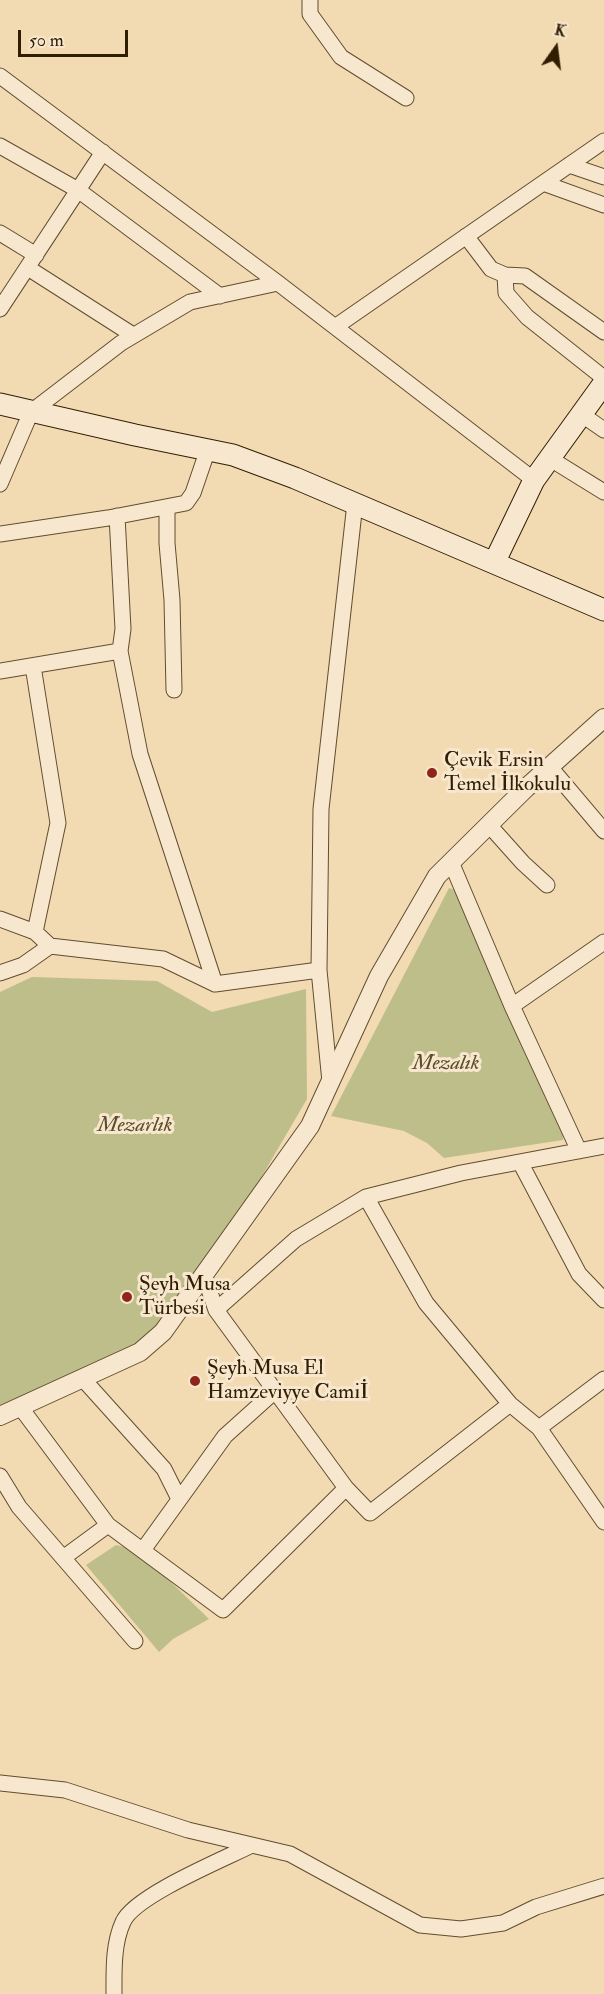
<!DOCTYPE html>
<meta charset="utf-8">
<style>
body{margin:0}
#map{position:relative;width:604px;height:1994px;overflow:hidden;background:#f2dab3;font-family:"IM FELL Double Pica",serif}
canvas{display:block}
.north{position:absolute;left:526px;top:18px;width:60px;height:60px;-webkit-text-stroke:4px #f7e7ce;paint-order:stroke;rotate:14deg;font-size:16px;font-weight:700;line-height:24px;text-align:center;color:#311e01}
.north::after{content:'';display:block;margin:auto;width:21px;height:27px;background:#311e01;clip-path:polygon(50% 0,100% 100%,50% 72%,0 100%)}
.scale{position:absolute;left:18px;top:30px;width:110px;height:27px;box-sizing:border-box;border:3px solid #311e01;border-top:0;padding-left:8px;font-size:18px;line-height:21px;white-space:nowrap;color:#311e01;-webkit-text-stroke:4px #f7e7ce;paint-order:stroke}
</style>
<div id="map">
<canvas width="604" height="1994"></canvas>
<div class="north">K</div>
<div class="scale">50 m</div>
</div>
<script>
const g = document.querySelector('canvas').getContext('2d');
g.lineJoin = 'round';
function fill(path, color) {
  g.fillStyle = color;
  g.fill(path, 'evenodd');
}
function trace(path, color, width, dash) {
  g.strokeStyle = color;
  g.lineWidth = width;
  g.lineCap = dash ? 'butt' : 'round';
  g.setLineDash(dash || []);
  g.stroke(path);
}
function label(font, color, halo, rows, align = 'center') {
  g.font = font + ' "IM FELL Double Pica",serif';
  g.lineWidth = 6;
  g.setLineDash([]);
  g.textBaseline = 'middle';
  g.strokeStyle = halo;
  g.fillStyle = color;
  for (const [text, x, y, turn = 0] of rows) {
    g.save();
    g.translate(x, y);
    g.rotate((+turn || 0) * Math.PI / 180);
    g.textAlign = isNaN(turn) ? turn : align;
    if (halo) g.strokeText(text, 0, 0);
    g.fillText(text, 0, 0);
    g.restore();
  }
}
fill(new Path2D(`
 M449,888L455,890L563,1132V1140L444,1158L427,1143L404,1131L331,1116Z
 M32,977L157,981L212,1012L306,989L307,1099L204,1275L141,1346L0,1405V992Z
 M116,1545L134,1549L142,1554L209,1619L173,1639L159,1652L86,1565Z`), '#bebe8a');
const minor = new Path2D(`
 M310,0V14L341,57L406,98
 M0,76L278,283L534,480
 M0,146L78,190L220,296
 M569,165L604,177
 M543,183L604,205
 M0,233L36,255
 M466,236L491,269L505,275L525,276L604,332
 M28,268L133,335
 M505,275L506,293L527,317L604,378
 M0,309L103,152
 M335,327L604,141
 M581,414L604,430
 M549,458L604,492
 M0,484L31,412L121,343L190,302L278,283
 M167,508V543L172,600L174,690
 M117,516L123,629L120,651L140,754L215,984
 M0,534L108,518L186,503L193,493L208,449
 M33,666L58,823L35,932
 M0,671L120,651
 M550,767L604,831
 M489,825L523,863L547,885
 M451,862L512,1006L579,1151
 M0,919L35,932L50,946L163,959L215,984L319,970L330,1082
 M319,970L321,809L355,503
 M0,973L23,965L50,946
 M512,1006L604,942
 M520,1162L579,1274L604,1300
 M366,1197L426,1303L510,1404L539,1428L604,1522
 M204,1275L216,1310L346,1488
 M216,1310L296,1239L366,1197L461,1173L604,1146
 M83,1379L164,1469L179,1499
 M21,1408L108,1525L223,1610L346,1488L370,1513L510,1404
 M539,1428L604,1379
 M0,1476L19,1507L135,1641
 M143,1550L225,1436L275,1391
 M63,1558L108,1525
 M0,1783L65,1790L188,1830L290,1854L420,1925L461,1929L503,1923L536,1907L604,1886
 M114,1994C114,1970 113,1944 123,1922C134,1896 224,1859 252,1845`);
const tertiary = new Path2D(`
 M0,1416L140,1352L163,1332L310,1126L379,976L437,876L526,788L604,718`);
const secondary = new Path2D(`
 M0,404L135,435L233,455L295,478L604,610
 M494,563L534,480L604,383`);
trace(minor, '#614d2e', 17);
trace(tertiary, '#614d2e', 20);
trace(secondary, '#311e01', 23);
trace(minor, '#f7e7ce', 15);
trace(tertiary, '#f7e7ce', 18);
trace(secondary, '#f7e7ce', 21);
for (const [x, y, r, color] of [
 [432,773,6,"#8f2418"],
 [127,1297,6,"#8f2418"],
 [195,1381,6,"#8f2418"]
]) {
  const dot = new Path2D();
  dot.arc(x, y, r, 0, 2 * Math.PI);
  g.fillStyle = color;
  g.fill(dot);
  trace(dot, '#f7e7ce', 2);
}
label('21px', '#311e01', '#f7e7ce', [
 ["Çevik Ersin",444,761],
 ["Temel İlkokulu",444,785],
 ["Şeyh Musa",139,1285],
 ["Türbesi",139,1309],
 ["Şeyh Musa El",207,1369],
 ["Hamzeviyye Camiİ",207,1393]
], 'left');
label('italic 21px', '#5b4e2a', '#f7e7ce', [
 ["Mezalık",446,1064],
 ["Mezarlık",135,1126]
]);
</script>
